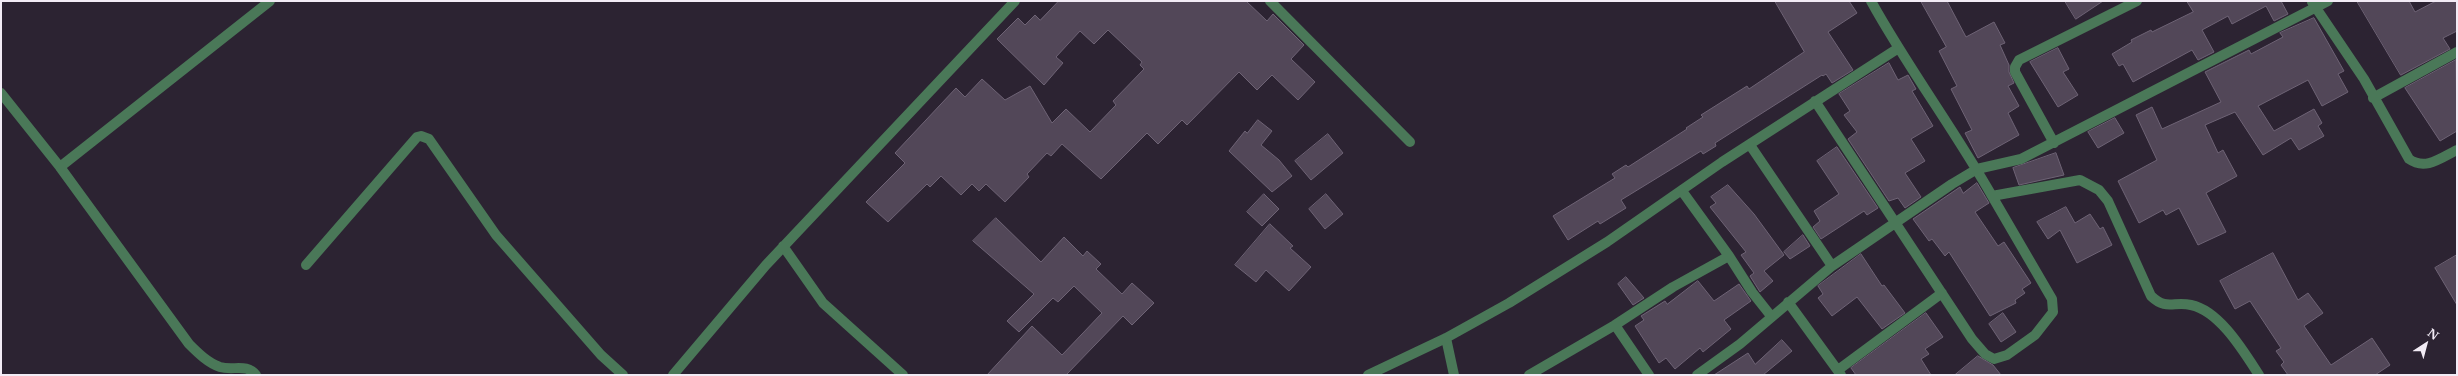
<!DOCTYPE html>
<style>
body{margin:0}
#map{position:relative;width:2458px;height:376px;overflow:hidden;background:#2c2332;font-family:"Libre Baskerville",serif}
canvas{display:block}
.frame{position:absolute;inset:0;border:2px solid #f2ebf5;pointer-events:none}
.north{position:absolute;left:2406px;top:324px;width:40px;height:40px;-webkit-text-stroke:3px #2c2332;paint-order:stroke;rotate:36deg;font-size:11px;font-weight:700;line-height:16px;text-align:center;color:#f2ebf5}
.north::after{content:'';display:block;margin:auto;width:14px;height:18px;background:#f2ebf5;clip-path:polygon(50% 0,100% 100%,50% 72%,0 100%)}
</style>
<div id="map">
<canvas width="2458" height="376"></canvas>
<div class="frame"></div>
<div class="north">N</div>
</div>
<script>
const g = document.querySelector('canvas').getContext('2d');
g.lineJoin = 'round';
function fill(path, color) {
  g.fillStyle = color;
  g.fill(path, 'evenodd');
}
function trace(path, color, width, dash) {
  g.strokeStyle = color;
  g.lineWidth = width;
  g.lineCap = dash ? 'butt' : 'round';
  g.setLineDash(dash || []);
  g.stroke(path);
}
const building = new Path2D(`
 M1059,1H1246L1267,21L1273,14L1304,45L1291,59L1315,82L1298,100L1272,75L1257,90L1239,72L1187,125L1182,120L1158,144L1147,133L1101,179L1062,144L1051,156L1047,153L1027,174L1029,177L1005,202L986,184L979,191L972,184L961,195L941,176L930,187L927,184L888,222L866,202L905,163L895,153L956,88L965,97L982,79L1005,100L1030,86L1052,123L1066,109L1090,132L1116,105L1113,101L1144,69L1140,65L1142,62L1108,30L1094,44L1080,31L1056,57L1063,63L1044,85L997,39L1018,18L1025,25L1035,15L1040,20Z
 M1775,1H1849L1857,13L1828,32L1853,70L1832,83L1826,74L1823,76L1822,75L1715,143L1716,146L1703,154L1701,151L1621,200L1626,208L1600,224L1598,221L1568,240L1553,216L1615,178L1612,174L1626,165L1628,167L1687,129L1686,128L1703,117L1701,115L1747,86L1749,89L1804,52Z
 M1921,1H1947L1966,37L1994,22L2005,43L2000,45L2009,65V72L2014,83L2008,86L2019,106L2008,113L2019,135L1978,158L1965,133L1972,130L1951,89L1957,86L1939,51L1946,47Z
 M2065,1H2103L2076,19Z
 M2187,1H2281L2288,14L2274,21L2266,6L2232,24L2228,16L2202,30L2214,52L2198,60L2192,50L2133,82L2123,64L2119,66L2112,54L2132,42L2131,40L2151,30L2152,32L2193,12Z
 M2357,1H2409L2415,12L2436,1H2457V31L2443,38L2450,49L2401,75Z
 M2314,18L2344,71L2338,74L2348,92L2322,106L2308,80L2258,106L2274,131L2314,109L2322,123L2318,126L2324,136L2299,150L2291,138L2263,155L2235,112L2205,125L2218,153L2223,150L2237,176L2206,193L2226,232L2198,245L2179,208L2166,215L2163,210L2139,223L2118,181L2157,160L2136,115L2152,107L2162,129L2221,102L2205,72L2249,50L2251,54L2283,37L2280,33Z
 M2058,48L2069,69L2063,72L2078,95L2058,107L2030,62Z
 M2456,60L2457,131L2440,141L2405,88Z
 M1889,63L1898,80L1908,75L1916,89L1912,91L1933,126L1911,139L1925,161L1905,173L1921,197L1905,208L1898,198L1889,201L1848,139L1857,132L1844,115L1850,111L1839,94Z
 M2115,118L2124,133L2098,148L2088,132Z
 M1258,120L1272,131L1261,145L1279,160L1292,176L1272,192L1229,151L1245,131L1247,133Z
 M1328,134L1343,153L1311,180L1295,161Z
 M1837,147L1878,208L1867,215L1864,211L1821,239L1813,227L1820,221L1814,211L1839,194L1817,161Z
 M2056,153L2064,175L2019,185L2013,168Z
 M1977,183L1989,203L1975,212L1998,246L2004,242L2031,283L2022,289L2025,293L2015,300L2016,303L1990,316L1949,252L1945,256L1932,239L1929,241L1913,219L1960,187L1963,193Z
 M1728,185L1754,214L1784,255L1764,271L1773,281L1760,292L1750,276L1754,273L1741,255L1746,252L1710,207L1716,203L1711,197Z
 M1264,194L1279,209L1262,226L1247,212Z
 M1326,194L1343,214L1325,229L1309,209Z
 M2066,207L2075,223L2090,214L2100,229L2103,227L2112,245L2077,263L2060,230L2048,239L2037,222Z
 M996,218L1041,262L1064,237L1083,256L1087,251L1101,264L1096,269L1122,294L1132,283L1154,303L1132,325L1123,316L1066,375H987L1032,326L1062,355L1102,313L1074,286L1058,302L1053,298L1019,332L1007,321L1034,294L973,241Z
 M1270,224L1293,246L1290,248L1311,267L1289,291L1266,270L1256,282L1235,265Z
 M1803,235L1810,246L1790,259L1784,252Z
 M2273,253L2298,300L2308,293L2323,313L2304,326L2331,365L2372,338L2390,365L2375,375H2288L2281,365L2284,362L2276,351L2281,348L2250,301L2235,309L2220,281Z
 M1861,254L1882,286L1884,285L1905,313L1882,329L1857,297L1832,316L1818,298L1823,294L1818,286Z
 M2457,255V305L2435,268Z
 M1626,277L1644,298L1633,305L1618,284Z
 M1698,281L1714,301L1739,284L1751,301L1724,320L1731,329L1703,352L1700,348L1675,369L1666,358L1659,363L1635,326L1644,320L1641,316L1665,301L1667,304Z
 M1926,313L1943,337L1925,349L1929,354L1921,359L1931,375H1856L1851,368Z
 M2003,313L2016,332L2001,342L1989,324Z
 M1782,340L1792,351L1763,375H1714L1748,353L1755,364Z
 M1978,356L1993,365L2001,375H1955Z`);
fill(building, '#524758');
trace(building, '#6e6375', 1);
trace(new Path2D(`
 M1270,1L1410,142
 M1871,1C1908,68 1954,129 1992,196L2080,180L2099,190L2108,201L2151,296C2167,311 2173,301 2191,305C2220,311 2244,352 2259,375
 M2312,2L2364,79L2409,159C2426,171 2442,157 2457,150
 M1,93L60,167L189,344C198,353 208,363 220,367C233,371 247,363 256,375
 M2373,98L2457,52
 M1815,101L1972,339L1985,354L1994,359L2007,355L2035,335L2053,312L2052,299L1992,196
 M2054,143L2015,72V67L2019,60L2137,1
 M1750,145L1832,266
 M60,167L270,1
 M1682,191L1729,256
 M783,246L823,303L903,375
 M306,265L417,137L421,136L429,139L496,235L601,355L623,375
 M1788,302L1841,375
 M1615,325L1649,375
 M1446,338L1454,375
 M1838,370L1942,293
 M673,375L766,265L1015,1
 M1368,375L1446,338L1509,303L1607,242L1722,162L1897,49
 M1529,375L1615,325L1673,287L1729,256L1752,292L1771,316
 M1697,375L1740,344L1832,266L1952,184L1977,169L2021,159L2328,1`), '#4a7858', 10);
</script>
